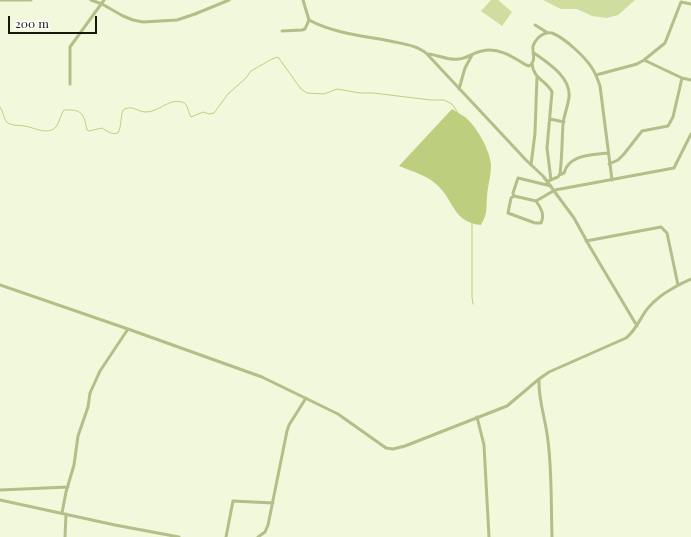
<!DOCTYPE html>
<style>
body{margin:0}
#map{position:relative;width:691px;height:537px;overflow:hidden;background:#f1f8db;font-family:"Playfair Display",serif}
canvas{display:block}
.scale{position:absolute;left:8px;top:16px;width:89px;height:18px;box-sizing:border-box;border:2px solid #15170d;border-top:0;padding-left:5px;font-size:12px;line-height:14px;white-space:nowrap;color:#15170d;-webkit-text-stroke:3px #fff;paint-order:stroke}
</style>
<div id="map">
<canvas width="691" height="537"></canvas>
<div class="scale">200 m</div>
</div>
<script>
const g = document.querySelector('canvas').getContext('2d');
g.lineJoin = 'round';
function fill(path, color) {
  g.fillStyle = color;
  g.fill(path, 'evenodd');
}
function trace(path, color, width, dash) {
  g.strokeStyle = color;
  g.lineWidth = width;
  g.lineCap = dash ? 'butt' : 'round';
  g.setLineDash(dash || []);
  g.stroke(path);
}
fill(new Path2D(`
 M491,0H498L512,12L502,26L481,11Z
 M543,0H635L618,15L607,18L592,16L577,9H561Z`), '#cfdd9f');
fill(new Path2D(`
 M452,109C456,112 461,114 465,117C477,127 490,150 491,165C491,176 488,185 487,196C486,208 488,213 481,225C452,222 454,199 436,184C426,175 411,171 399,166Z`), '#bdcf7f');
trace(new Path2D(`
 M0,107C4,112 3,120 8,123C13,126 19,125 24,126C34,127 47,136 56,127C60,122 60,115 64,110C82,109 84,114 87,130L89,131L102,128C107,131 112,135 118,133C122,125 120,118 123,110C132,104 137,112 146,112C159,112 169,98 182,102C188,103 188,112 191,117L203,112L209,114L214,113L228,94L246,78L251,71L272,59L278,57L301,89L307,93L324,94L337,89L360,93H373L431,100H444L452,104L458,113
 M472,223V297L473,304`), '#bdcf7f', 1);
trace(new Path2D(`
 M0,0H31
 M91,0L102,4L123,16L133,20L143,22L177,20L195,14L229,0
 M303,0L309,20C333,33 363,36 390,41C403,44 417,45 427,54L526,160L543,176L574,218L590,247L637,326
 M535,25L548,33
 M282,31L302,30L305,29L309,20
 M534,53C548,63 571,77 569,97C568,106 564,115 563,124C562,141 562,158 560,174L558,177L548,181
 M428,54C439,55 449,61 459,59C468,58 474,52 482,51C499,47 513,57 526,65L529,66C537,61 532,53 533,46C534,43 536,40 538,38C542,34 547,32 552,33C565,38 585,57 592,68C596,74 598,80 600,86L612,180
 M644,60L665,43L681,2L691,4
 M532,63C533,79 546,80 552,92L547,148L551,180
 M596,75L637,64L644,60L682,78L691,80
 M70,84V47L104,0
 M459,89L465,68L472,55
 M550,119L564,122
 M609,164L618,160L624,154L642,131L668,126L673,117L682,78
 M531,165L535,133L537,76
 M559,175L564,173C569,154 592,155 608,153
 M514,196L513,193L518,178L551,186
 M536,201C541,208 545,215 541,223H535L508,213L511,198L514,196L536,201L555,190L674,168L691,134
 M586,241L661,227L667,233L678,285
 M0,285L128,329L262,377L338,414L386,448L393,449L405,446L507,406L539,379
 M477,417L484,445L489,537
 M0,490L68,487
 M0,500L115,525L179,537
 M62,513L66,492L74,465L78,436L88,407L90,393L100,371L128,329
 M65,537L66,514
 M226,537L233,501L273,503
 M258,537L265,532L268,525L287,431L289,425L306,398
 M552,537C551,505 552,472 548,441C546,420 538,400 539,379L549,372L626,338C635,331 639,321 645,312C655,297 675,286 691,279`), '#b3bf89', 3);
</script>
